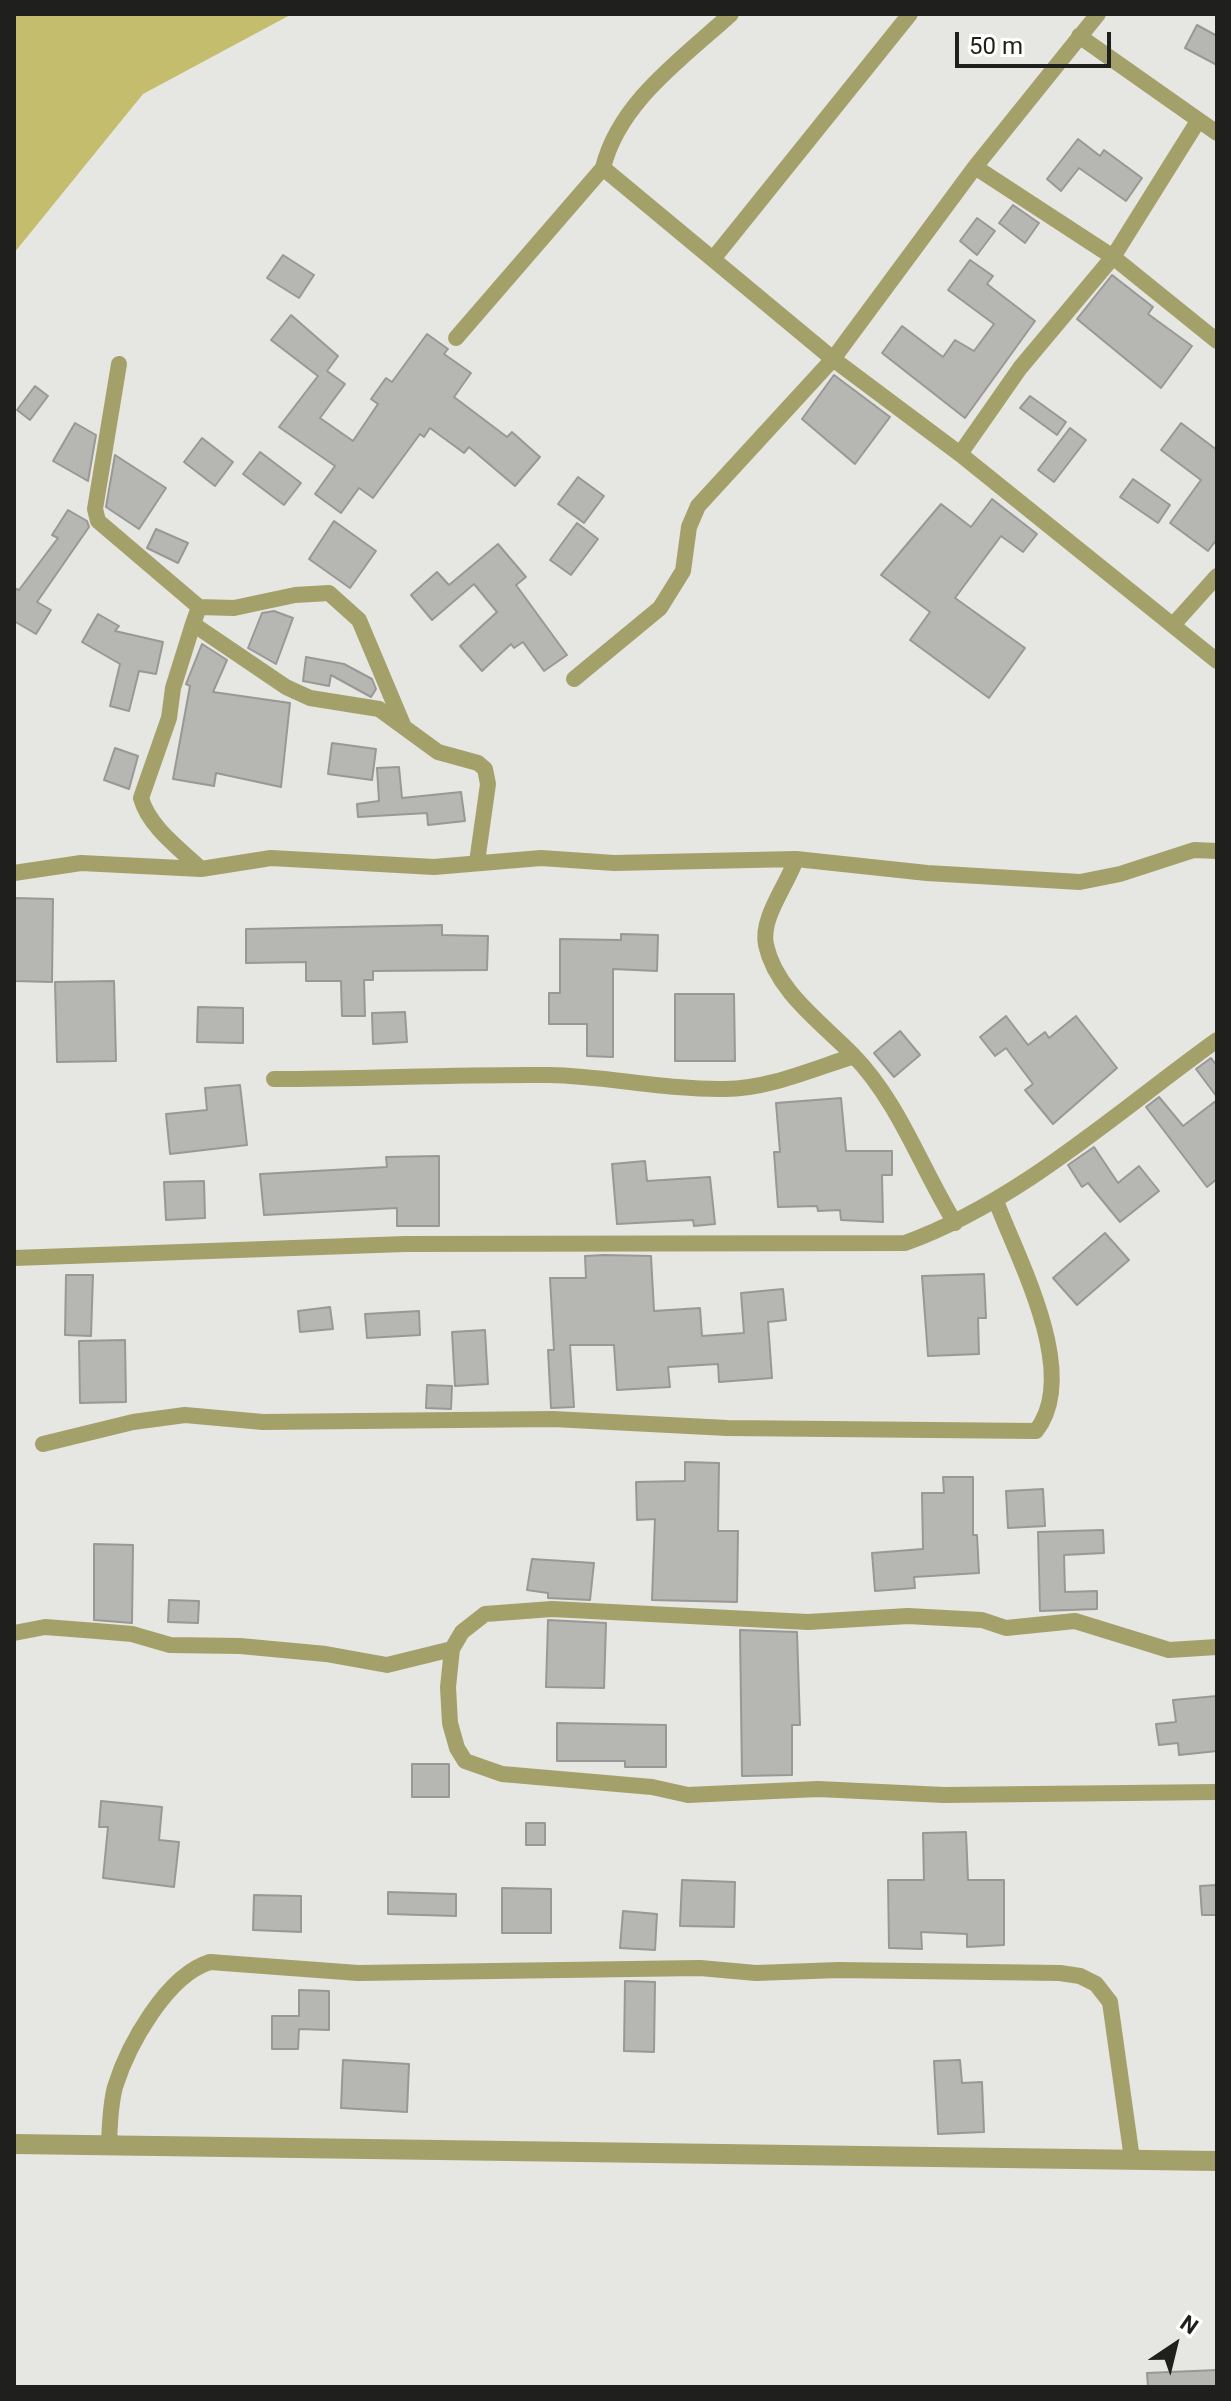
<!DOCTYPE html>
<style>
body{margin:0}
#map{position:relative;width:1231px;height:2401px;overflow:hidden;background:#e6e6e2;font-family:Roboto,sans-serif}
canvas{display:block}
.frame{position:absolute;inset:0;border:16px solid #1f1f1d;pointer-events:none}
.north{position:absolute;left:1135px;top:2305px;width:80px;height:80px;-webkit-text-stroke:6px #fffffe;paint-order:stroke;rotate:35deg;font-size:22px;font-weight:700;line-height:32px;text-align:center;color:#1f1f1d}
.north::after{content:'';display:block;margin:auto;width:28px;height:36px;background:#1f1f1d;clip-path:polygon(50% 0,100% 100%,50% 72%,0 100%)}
.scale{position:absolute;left:955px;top:32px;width:156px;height:36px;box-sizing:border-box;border:4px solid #1f1f1d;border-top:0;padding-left:10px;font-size:24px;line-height:28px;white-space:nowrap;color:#1f1f1d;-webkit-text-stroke:6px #fffffe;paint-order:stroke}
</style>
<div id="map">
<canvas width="1231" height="2401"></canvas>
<div class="frame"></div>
<div class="north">N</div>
<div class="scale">50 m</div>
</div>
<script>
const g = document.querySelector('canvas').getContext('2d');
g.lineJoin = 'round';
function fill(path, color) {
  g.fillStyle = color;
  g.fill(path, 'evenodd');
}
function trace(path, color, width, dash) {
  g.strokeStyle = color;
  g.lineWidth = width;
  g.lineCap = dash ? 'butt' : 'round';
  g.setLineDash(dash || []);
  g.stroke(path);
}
fill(new Path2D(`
 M14,14H292L143,94L14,253Z`), '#c5bd6e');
const building = new Path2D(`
 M1197,25L1217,36V65L1185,48Z
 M1078,139L1100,156L1104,150L1142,178L1126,201L1079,168L1061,191L1047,179Z
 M1013,205L1039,223L1025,243L999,223Z
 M977,218L995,231L977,255L960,241Z
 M283,255L314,275L299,298L267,278Z
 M970,260L993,276L987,284L1035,321L965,418L882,353L902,326L943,357L955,340L974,351L994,324L948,290Z
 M1112,275L1153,307L1148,314L1192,346L1161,388L1077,319Z
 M291,315L338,356L327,371L345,384L320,418L353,441L378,404L371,399L386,378L392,382L427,334L448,349L444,354L471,373L454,397L507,437L512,432L540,457L515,486L469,447L464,453L430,428L424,437L420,434L373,498L359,488L341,513L315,494L335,466L279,427L318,376L271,340Z
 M834,375L890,417L855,464L802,419Z
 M35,386L48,396L30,420L17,410Z
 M1030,396L1066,422L1057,435L1020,408Z
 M75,423L96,435L88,481L53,461Z
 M1181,423L1217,450V539L1208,551L1170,523L1201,480L1161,450Z
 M1070,428L1086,440L1054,482L1038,470Z
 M202,438L233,462L215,486L184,462Z
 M260,452L301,483L284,505L243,474Z
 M115,455L166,488L139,529L106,507Z
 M578,477L604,496L584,523L558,504Z
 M1133,479L1170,505L1158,523L1120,497Z
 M992,499L1037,534L1023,552L1001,536L955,598L1025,648L989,698L910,640L930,612L881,575L941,504L971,527Z
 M68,510L87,521L89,527L37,602L51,610L36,634L14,621V588L19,590L58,538L52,535Z
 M334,521L376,551L350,588L309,559Z
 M577,523L598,539L571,575L550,560Z
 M156,529L188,543L178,563L147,548Z
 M498,544L526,577L516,585L567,655L544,671L523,642L514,648L511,644L482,671L460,646L497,612L474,584L432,620L411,595L437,572L449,585Z
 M274,611L293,618L276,664L248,648L262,613Z
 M98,614L119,626L115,631L163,642L156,674L139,671L129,711L110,706L120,664L82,642Z
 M202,644L227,660L213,692L290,703L281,787L216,773L214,786L173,779L190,686L186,684Z
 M306,657L344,664L372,679L376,689L371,697L331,675L329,686L303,681Z
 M332,743L376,749L372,780L328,774Z
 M115,748L138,756L129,789L104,780Z
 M399,767L402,798L461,792L465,821L428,825L427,813L358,817L357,804L379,801L377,768Z
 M14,898L53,899L52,982L14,981Z
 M442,925V935L488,936L487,970L373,971V980H364L365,1016H342L341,981H306V962L246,963V929Z
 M621,934L658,935L657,971L613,969V1057L587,1056V1024H549V993H560V939L621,940Z
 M114,981L116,1061L57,1062L55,982Z
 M675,994H734L735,1061H675Z
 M198,1007L243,1008V1043L197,1042Z
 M405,1012L407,1042L373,1044L372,1013Z
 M1006,1016L1028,1045L1045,1032L1049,1038L1076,1016L1117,1068L1053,1124L1025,1090L1033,1084L1006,1048L995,1056L980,1037Z
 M900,1031L920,1055L894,1077L874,1053Z
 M1211,1058L1217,1066V1097L1196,1069Z
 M240,1085L247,1145L170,1154L166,1114L207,1110L205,1088Z
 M1159,1097L1183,1126L1217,1100V1179L1207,1187L1146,1107Z
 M841,1098L846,1151H892V1175H882L883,1222L841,1220L840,1210L818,1211L817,1206L778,1207L774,1152H780L776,1103Z
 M1094,1147L1118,1183L1139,1166L1159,1191L1120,1222L1088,1183L1082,1187L1068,1165Z
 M439,1156V1226H397V1208L264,1215L260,1174L387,1167L386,1157Z
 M645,1161L647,1181L710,1177L715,1224L694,1226L693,1220L617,1224L612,1164Z
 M204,1181L205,1218L166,1220L164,1182Z
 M1105,1233L1129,1260L1077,1305L1053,1278Z
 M604,1255L651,1256L654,1311L700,1308L702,1336L744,1333L741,1293L783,1289L786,1320L768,1322L772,1378L719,1382L718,1364L668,1367L670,1387L617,1390L614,1345H570L574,1407L551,1408L548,1350H554L550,1278H586L585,1256Z
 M984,1274L986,1318H978L979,1354L928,1356L922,1276Z
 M66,1275H93L91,1336L65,1335Z
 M330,1307L333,1329L300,1332L298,1311Z
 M419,1311L420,1335L367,1338L365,1314Z
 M485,1330L488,1384L455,1386L452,1332Z
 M125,1340L126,1402L80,1403L79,1341Z
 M427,1385L452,1386L451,1409L426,1408Z
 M685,1462L719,1463L718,1531H738L737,1602L652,1600L655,1519L637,1520L636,1482L685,1481Z
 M943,1477H973V1535H977L979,1573L914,1577L915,1588L875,1591L872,1553L923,1549L922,1493H944Z
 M1043,1489L1045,1526L1008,1528L1006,1491Z
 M1103,1530L1104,1553L1064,1555L1065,1592L1097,1591V1609L1040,1611L1038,1532Z
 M94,1544L133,1545L132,1623L94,1620Z
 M532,1559L594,1563L590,1600L548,1598V1593L527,1590Z
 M169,1600L199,1601L198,1623L168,1622Z
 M548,1620L606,1623L604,1688L546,1687Z
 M740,1630L797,1632L800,1725H792V1775L742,1776Z
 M1217,1696V1751L1179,1755L1178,1743L1159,1745L1156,1724L1176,1722L1173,1700Z
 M557,1723L666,1725V1767H625V1761H557Z
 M412,1764H449V1797H412Z
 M101,1801L162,1807L159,1840L179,1842L174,1887L103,1878L108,1827H99Z
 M526,1823H545V1845H526Z
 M966,1832L968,1880H1004V1945L967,1947V1934L921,1932L922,1949L889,1948L888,1880H924L923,1833Z
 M682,1880L735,1882L734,1927L680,1926Z
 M1217,1885V1915H1202L1200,1886Z
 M502,1888L551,1889V1933H502Z
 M388,1892L456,1894V1916L388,1914Z
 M254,1895L301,1896V1932L253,1930Z
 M623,1911L657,1914L655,1950L620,1948Z
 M625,1981L655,1982L654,2052L624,2051Z
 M299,1990L329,1991V2030L299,2029L298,2049H272V2016H299Z
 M343,2060L409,2064L407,2112L341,2108Z
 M960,2060L962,2083L982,2082L984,2132L938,2134L934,2061Z
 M1217,2370V2387H1148L1147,2373Z`);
fill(building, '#b6b6b2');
trace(building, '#999895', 2);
trace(new Path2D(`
 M1079,36L1217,133
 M975,167L1113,257L1217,341
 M603,168C619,102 683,58 731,14
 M713,259L910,14
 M456,338L603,168L833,359L960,454L1217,661
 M119,364L95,509L98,521L199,607L234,608L295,595L329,593L359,620L404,727
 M960,454L1020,368L1113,257L1198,121
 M199,607L193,624L286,687L310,698L379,709L438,752L478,763L485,769L488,784L477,862
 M193,624L173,688L169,718L141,798C149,827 180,849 201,869
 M1173,625L1217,576
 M574,679L660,608L683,571L689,527L698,506L833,359L975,167L1098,14
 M796,859C788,884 760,918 766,945C776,991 822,1023 853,1055C899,1102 921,1168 955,1223
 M14,873L81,863L201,869L271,858L434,867L541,858L614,863L796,859L927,873L1080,882L1120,874L1194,850L1217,851
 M274,1079C366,1079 457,1074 549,1075C607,1076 666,1090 725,1089C768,1089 813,1069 854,1056
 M14,1258L405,1244L905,1243C1019,1202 1118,1111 1217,1040
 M43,1444L133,1422L185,1415L263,1422L553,1419L727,1428L1036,1431C1081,1374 1018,1260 996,1201
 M14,1633L45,1627L97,1631L132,1634L170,1645L240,1646L326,1654L387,1665L452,1649L462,1632L485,1614L552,1609L808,1622L908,1616L982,1620L1006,1628L1075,1621L1169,1650L1217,1647
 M452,1649L448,1687L450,1723L457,1748L465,1761L502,1774L652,1787L688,1795L818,1789L944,1795L1217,1792
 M109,2143C110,2124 110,2106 115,2087C128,2045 167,1975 210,1962L358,1973L700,1968L756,1973L839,1970L1060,1973L1080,1976L1096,1984L1110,2002L1132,2159`), '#a4a06a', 16);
trace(new Path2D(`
 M14,2144L1217,2161`), '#a4a06a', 20);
</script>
